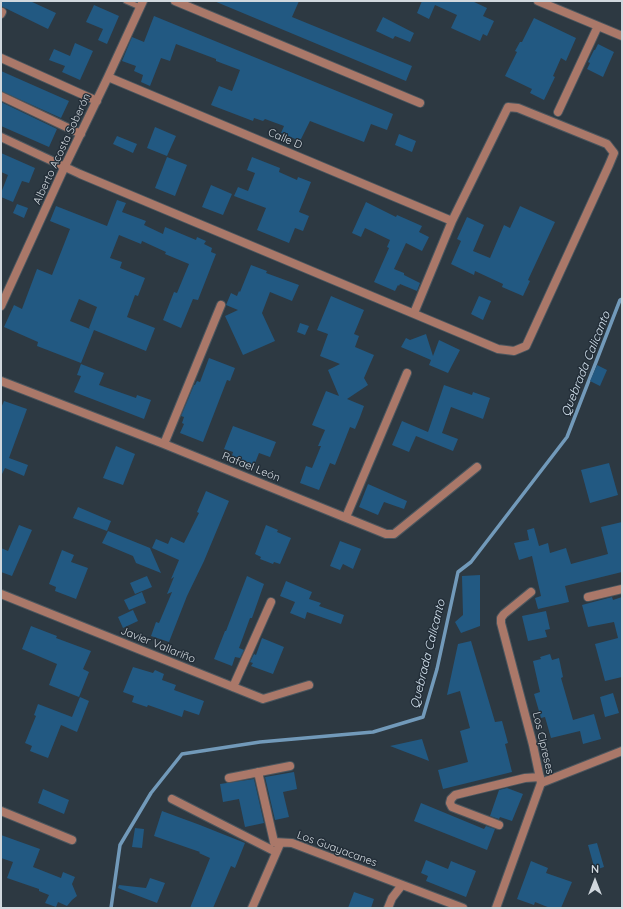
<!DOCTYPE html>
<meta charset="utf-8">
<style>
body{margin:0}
#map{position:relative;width:623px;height:909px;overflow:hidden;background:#2d3942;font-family:Quicksand,sans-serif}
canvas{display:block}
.frame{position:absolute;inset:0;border:2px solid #d1d8de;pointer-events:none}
.north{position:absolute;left:575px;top:861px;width:40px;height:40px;-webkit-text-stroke:3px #232e38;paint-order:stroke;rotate:0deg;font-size:11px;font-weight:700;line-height:16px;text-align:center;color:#d1d8de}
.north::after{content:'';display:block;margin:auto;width:14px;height:18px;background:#d1d8de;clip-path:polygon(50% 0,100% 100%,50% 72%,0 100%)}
</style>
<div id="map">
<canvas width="623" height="909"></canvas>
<div class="frame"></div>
<div class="north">N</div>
</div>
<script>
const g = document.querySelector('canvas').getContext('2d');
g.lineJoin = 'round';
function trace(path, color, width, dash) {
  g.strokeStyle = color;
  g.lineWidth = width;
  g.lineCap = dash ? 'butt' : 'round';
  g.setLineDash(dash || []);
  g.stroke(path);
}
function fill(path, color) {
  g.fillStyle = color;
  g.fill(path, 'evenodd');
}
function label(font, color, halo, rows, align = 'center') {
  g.font = font + ' Quicksand,sans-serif';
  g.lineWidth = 3;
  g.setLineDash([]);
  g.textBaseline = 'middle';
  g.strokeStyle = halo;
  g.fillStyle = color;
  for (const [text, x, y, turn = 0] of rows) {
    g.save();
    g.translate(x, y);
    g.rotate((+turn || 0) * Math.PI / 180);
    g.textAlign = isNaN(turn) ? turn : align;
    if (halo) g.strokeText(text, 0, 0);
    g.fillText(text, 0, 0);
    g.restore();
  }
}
trace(new Path2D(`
 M111,908L120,845L151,793L182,754L260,742L373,732L423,717L437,669L458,572L471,562L567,437L620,300L622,299`), '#729aba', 3.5);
fill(new Path2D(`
 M1,1H30L56,13L48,29L1,6Z
 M214,1H299L292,17L412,66L406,81Z
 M422,1H472L487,8L483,16L494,21L487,36L483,34L480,41L451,28L457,15L435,5L429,19L417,13Z
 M94,5L119,16L107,44L98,40L103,29L86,22Z
 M154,16L393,114L387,130L371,124L364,142L310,121L300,141L281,133L284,126L265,119L263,121L254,118L253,121L211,105L219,86L232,91L240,70L216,61V59L176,44L170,61L161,58L150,86L141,82L143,75L134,71L136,66L122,61L132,37L144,42Z
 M383,17L414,33L410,42L395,36L393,39L376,31Z
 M534,18L576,38L566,61L561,58L553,76L555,77L544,100L530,93L532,89L505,76L517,52L515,51L520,42H522Z
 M75,43L93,51L80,80L62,72L65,66L49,60L54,49L70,56Z
 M598,44L614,52L603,77L587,69L590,63L588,62L594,50H595Z
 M1,71L69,101L61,118L1,91Z
 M1,102L57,129L49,147L1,126Z
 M155,127L176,136L167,156L147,148Z
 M399,134L416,141L412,152L395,145Z
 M117,136L137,144L133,153L113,144Z
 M1,153L35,168L29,183L22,181L13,202L1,197V193L8,175L1,172Z
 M167,157L187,165L175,196L155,188Z
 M252,157L280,168L279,172L297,180L298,177L311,182L299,212L309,216L303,231L295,228L289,243L257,230L266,208L234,196L238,187L248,191L255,173L247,170Z
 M211,185L232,194L223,215L202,207Z
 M117,200L126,203L122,212L146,221L144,225L163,234L165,227L196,240L197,237L206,241L204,244L212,248L211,252L216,254L198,300L193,299L181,328L163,320L174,292L177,293L189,264L165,254L166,252L142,241L141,244L119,235L110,258L122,262L120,268L145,278L138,296L135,295L127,317L155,328L146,351L94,330L81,363L37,346L38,342L4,327L14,305L22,309L37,269L52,275L70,229L50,221L56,206L107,226ZM79,299L97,307L89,328L90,329L70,321Z
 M366,202L396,217L397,215L422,226L419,232L429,237L422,251L406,243L394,269L404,273V275L420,283L417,291L400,284L399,286L398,285L395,291L374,282L389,248L387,247L390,240L365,228L361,237L352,233Z
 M17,204L28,208L24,218L13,213Z
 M520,206L555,222L528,280L530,281L523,296L502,287L503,284L475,271L474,275L451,264L461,241L457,239L467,217L484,225L473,251L490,258L504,225L510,228Z
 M251,265L267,271L266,273L299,285L292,301L270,292L262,313L275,341L243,355L225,316L238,310L226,305L231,293L237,296L239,291L240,292Z
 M331,296L364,310L354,334L359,336L355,347L374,355L364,378L368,385L347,399L364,406L360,417L355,429L350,427L335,465L330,463L319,490L300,483L306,466L312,468L321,446H318L325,430L312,425L326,391L339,396L328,370L340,364L320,356L328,334L317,330Z
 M479,296L491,301L483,320L471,314Z
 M300,323L309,326L305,335L297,332Z
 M426,334L433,356L439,340L460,350L448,373L429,365L431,360L401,347L406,338L410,340Z
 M209,358L235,368L230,381L227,380L203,442L180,433L184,424L182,423L184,417L181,416L194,385H195L197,381L200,382Z
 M81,364L104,373L99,385L136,398L137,395L151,400L144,419L74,392L81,376L77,375Z
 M597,365L607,370L600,386L590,381Z
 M444,385L472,395L473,392L490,398L483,419L451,407L442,433L458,439L453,451L416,436L409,452L392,445L402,421L428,432Z
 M4,401L27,409L9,458L28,465L24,476L5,468L1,476V408Z
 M233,426L276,442L270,457L259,453L253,468L231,459L233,452L224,449Z
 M116,446L135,454L123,485L103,478Z
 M609,463L618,495L590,503L581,470Z
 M368,484L407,501L404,509L384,502L378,515L359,507Z
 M206,491L229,501L204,561L187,596L169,642L151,636L156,622L159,623L172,592L167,594L174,577L171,579L179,560L152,548L156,539L168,544L171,537L184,543L199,513L197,512Z
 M78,507L111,521L107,531L73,518Z
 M622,522V572L565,586L569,602L538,609L535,598L541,596L532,556L519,560L514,543L529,540L527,530L534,528L539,546L548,543L550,553L566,548L571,564L608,554L601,527Z
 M19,525L32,530L12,576L1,572V548L8,551Z
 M266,525L278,530L277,532L291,538L280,564L274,562L273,564L260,559L261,557L255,554Z
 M108,531L150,548L161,573L136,563L133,556L102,543Z
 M340,541L361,549L353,569L343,564L340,570L330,566Z
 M62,550L74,555L71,562L88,568L76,599L55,591L56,587L49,584Z
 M480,575V626L461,633L455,622L463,615L462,576Z
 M147,576L152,587L135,594L130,583Z
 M247,576L264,584L252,618H250L239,648L244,650L240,658L235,657L232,666L214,659L225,631H226Z
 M286,581L312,592L309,599L321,603L319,606L344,615L341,624L307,612L305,619L290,613L295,602L280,596Z
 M142,592L146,603L129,610L124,600Z
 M612,597L613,600L622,597V677L605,681L595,644L618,638L614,622L588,627L582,605Z
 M133,610L138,621L123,628L118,617Z
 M546,611L550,629L545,630L547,637L528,641L522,616Z
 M31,626L57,636L56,638L91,651L83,669L89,672L79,697L49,685L57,664L22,649Z
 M262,638L284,647L273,674L251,666L253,663L250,662L254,654L256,655Z
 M471,641L495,722L502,721L508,743L505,744L512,772L443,789L438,770L468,762L460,731L470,728L460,691L447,695L458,644Z
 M550,654L552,660L559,658L563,677L561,678L573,720L594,714L601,739L583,744L580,731L551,738L545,717L541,718L534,694L540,692L533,661L541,659L540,657Z
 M133,667L153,673L155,670L164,674L162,680L176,685L174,690L204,701L199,715L184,710L182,717L148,705L147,707L132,702L134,696L123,692Z
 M613,693L619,713L605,717L600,697Z
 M80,697L89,701L77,732L61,725L48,758L30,751L32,746L25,743L36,716L34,715L38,704L72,717Z
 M422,739L429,761L390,746Z
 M294,772L297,789L283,792L289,817L275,820L265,777Z
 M254,779L264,823L245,827L239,799L223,802L220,784Z
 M507,788L523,794L512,821L500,817L499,819L490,816L499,790Z
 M43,789L69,800L64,814L38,803Z
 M421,803L484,829L486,826L495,829L487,850L414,821Z
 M162,811L200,825L245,843L235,868L231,866L213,908H190L210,858L199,853L200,852L154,836Z
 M135,828L144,829L142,848L132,847Z
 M1,835L40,849L33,867L61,878L63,872L75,877L72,884L77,896L72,900L67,906L58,902L56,907L45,903L49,895L39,891V889L7,878L13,862L1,858Z
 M597,843L604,867L595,870L588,845Z
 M426,860L448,869L451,861L476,871L466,897L426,881L428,876L421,873Z
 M531,861L548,868L546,873L572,882L561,908H550L535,902L534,905L517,899Z
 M150,878L165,883L157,903L118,888L119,885L146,888Z
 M354,892L374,899L371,908H348Z`), '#225982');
const service = new Path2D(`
 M126,1L140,7`);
const minor = new Path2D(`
 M175,1L420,103
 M538,1L622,36
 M1,14L2,12
 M1,58L97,101
 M108,77L452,221
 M1,96L81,134
 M558,112L598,26
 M1,137L80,174L498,349L514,351L526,346L609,165L614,153L607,144L518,108L508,107L452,221L414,313
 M1,306L65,166L108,77L143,1
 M1,381L164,444L386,534H394L477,467
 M164,444L221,305
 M346,517L407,373
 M531,592L504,614L501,618V623L533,745L541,783
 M1,594L263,699L309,685
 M588,597L622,589
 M233,687L271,602
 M258,772L274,842
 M229,778L290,766
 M172,799L276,852
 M1,811L72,840
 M499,825L452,807L450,803L451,799L455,795L525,778L540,777
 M252,908L280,844L274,842L292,843L463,908
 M388,908L392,898L402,885`);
const tertiary = new Path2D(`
 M496,908L541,783L622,751`);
trace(service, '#4b565e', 7);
trace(minor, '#4b565e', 10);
trace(tertiary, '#4b565e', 10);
trace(service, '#aa7869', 5);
trace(minor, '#aa7869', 8);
trace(tertiary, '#aa7869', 8);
label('11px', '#d1d8de', '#232e38', [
 ["Calle D",285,139,23],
 ["Alberto Acosta Soberón",62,149,-65],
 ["Rafael León",251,467,22],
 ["Javier Vallariño",158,645,22],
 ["Los Cipreses",543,743,77],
 ["Los Guayacanes",337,849,20]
]);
label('italic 12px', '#d6e5f1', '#232e38', [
 ["Quebrada Calicanto",586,364,-68],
 ["Quebrada Calicanto",428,654,-76]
]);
</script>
